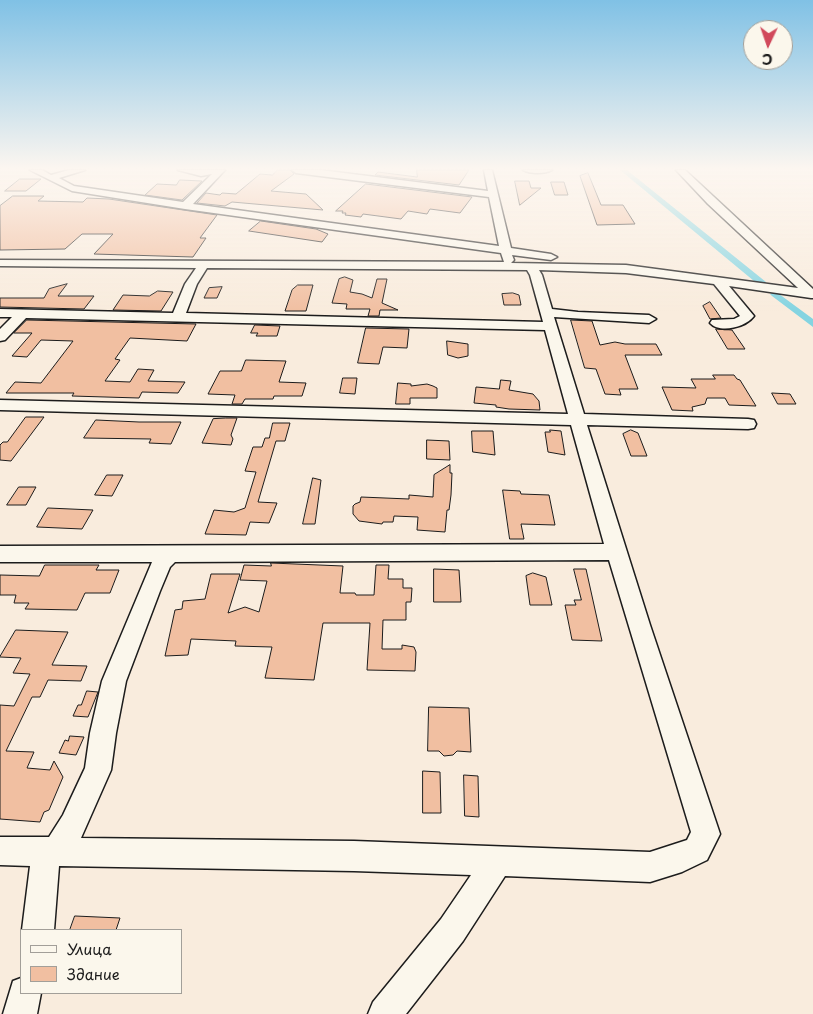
<!DOCTYPE html>
<meta charset="utf-8">
<style>
body{margin:0}
#map{position:relative;width:813px;height:1014px;overflow:hidden;background:#f9ecdd;font-family:"Playpen Sans",sans-serif}
canvas{display:block}
.legend{position:absolute;left:20px;top:929px;width:162px;height:65px;box-sizing:border-box;background:#fbf7ec;border:1px solid #a29f99;margin:0;padding:6px 9px;list-style:none;font-size:15px;color:#1c1c1c}
.legend li{display:flex;align-items:center;gap:10px;height:25px}
.legend b{width:25px;border:1px solid #a29f99}
.north{position:absolute;left:743px;top:20px;width:50px;height:50px;box-sizing:border-box;background:#fbf7ec;border:1px solid #a29f99;border-radius:50%;rotate:183deg;font-size:14px;font-weight:700;line-height:20px;text-align:center;color:#1c1c1c}
.north::after{content:'';display:block;margin:auto;width:18px;height:22px;background:#d1495b;clip-path:polygon(50% 0,100% 100%,50% 72%,0 100%)}
</style>
<div id="map">
<canvas width="813" height="1014"></canvas>
<ul class="legend">
<li><b style="height:6px;background:#fbf7ec"></b>Улица</li>
<li><b style="height:14px;background:#f1bfa1"></b>Здание</li>
</ul>
<div class="north">С</div>
</div>
<script>
const g = document.querySelector('canvas').getContext('2d');
g.lineJoin = 'round';
function fill(path, color) {
  g.fillStyle = color;
  g.fill(path, 'evenodd');
}
function trace(path, color, width, dash) {
  g.strokeStyle = color;
  g.lineWidth = width;
  g.lineCap = dash ? 'butt' : 'round';
  g.setLineDash(dash || []);
  g.stroke(path);
}
fill(new Path2D(`
 M620,170H627L766,282V286H760Z
 M775,291L813,319V327L772,296L770,294Z`), '#84d4e1');
const building = new Path2D(`
 M278,170H290L294,174L271,191L306,194L323,210L232,202L225,206L197,203L206,193L220,195L222,193L236,194L260,174L272,175Z
 M417,170H469L459,185L375,175L378,172L417,177Z
 M588,173L601,205H623L635,224L597,225L580,176Z
 M20,179H41L26,191H5Z
 M180,180L202,181L182,200L145,195L157,184L176,185Z
 M515,181H529L531,188H541L520,205Z
 M551,182H564L568,195H555Z
 M366,184L472,197L460,213L430,209L427,214L408,211L401,219L363,214L361,217L345,215L346,213H342L343,211H336Z
 M13,196H44L38,201L83,202L87,198L109,199L217,215L200,238H206L193,257L94,254L113,234H82L65,249L0,250V206Z
 M261,221L316,229L328,234L322,242L249,231Z
 M345,277L353,280L350,292L362,294L372,298L377,279H387L382,303L398,310H380L379,316H368L370,309H346L347,304L332,303L339,279Z
 M67,284L58,296H94L84,309L0,307V298H44L49,289Z
 M298,285H313L306,311H285L292,290Z
 M222,287L217,298H204L209,288Z
 M158,291L173,292L161,311L113,310L123,295L149,296Z
 M513,293L519,295L521,305H504L502,294Z
 M710,302L721,318L710,319L703,306Z
 M27,320L196,324L187,341L130,338L115,359L120,360L105,381L130,382L138,369L154,370L148,381L185,382L178,393L142,392L139,398L72,396L74,393H6L15,382L41,383L73,341L41,340L27,357L12,356L32,333H14Z
 M571,320L592,321L600,345L615,342L625,344H656L662,355H625L638,389H619L621,395L605,394L596,369L585,368Z
 M255,325L280,326L277,336H256L258,333H251Z
 M366,328L409,329L407,348L383,347L379,364L358,363Z
 M716,329L732,330L745,349H728Z
 M447,341L468,344V356L458,358L448,355Z
 M246,360L286,361L279,382L306,383L302,396H274L273,399H245L242,404H232L235,395L208,394L220,371H241Z
 M713,375H734L737,379L740,380L756,406L729,405L725,398H707L705,404L692,407L693,411L672,410L662,387L696,388L691,379H715Z
 M343,378H357L355,394L340,393Z
 M501,380L511,381L509,390L533,394L539,401L540,410L509,409L496,407V405L474,403L476,387L499,389Z
 M398,383L411,384V386L427,384L433,386L437,388V398H410V404H396Z
 M772,393L790,394L796,404H778Z
 M26,417H44L11,461L0,460V445L3,442H7Z
 M226,418H237L231,435L233,439L231,445L202,443L213,419Z
 M96,420L139,422H181L171,444L149,443L151,439L84,438Z
 M273,423H290L285,441H276L258,502L277,503L269,523L250,522L246,535L205,534L214,510L234,512L245,508L256,472L245,471L253,447H262L265,438H269Z
 M550,430L561,431L565,455L548,452L545,432H550Z
 M631,430L638,433L647,456H631L623,434Z
 M472,431H493L495,455L473,452Z
 M427,440L449,441L450,460L427,459Z
 M450,465V473H452L451,495L449,510H447L445,532L417,530L418,517L394,516L393,522H383L382,524L359,521L353,514V506L355,504L360,502L361,497L409,499V495L433,497L434,475Z
 M107,475H123L112,496L95,495Z
 M313,478L321,480L315,524H303Z
 M19,487H36L26,505H7Z
 M503,490L520,491L521,494L549,495L555,525L521,524L524,539H510Z
 M48,508L93,510L82,529L37,527Z
 M271,563L343,566L340,593H355L356,595H374L376,565H389L388,579H403V588H412L411,602H406V620H383L382,649H402V645L414,647L416,652L415,671L367,670L370,623H323L314,680L265,678L272,647L235,646L236,641L191,639L188,655L165,656L175,610L182,609L183,601L205,599L211,574H240L228,613L245,607L259,612L267,581L240,580L244,565L271,566Z
 M45,565H99L96,570H119L110,593H85L77,610L25,609L29,603H14L16,595H0V575L39,576Z
 M434,569L459,570L461,602H434Z
 M574,569H586L602,641L572,640L565,605H576L574,600H581Z
 M533,573L546,577L552,605H530L526,576Z
 M16,630L68,632L52,665L87,666L81,681L48,680L40,697H32L6,751L34,752L27,768L50,770L54,761L63,777L49,810L44,812L40,822L0,819V705L14,706L30,674L13,673L21,658L0,657Z
 M87,691L98,692L88,717L73,716L78,705H81Z
 M429,707L469,708L471,752L457,751L453,755L444,756L439,751H428Z
 M70,736L84,737L76,755L59,753L65,740L68,741Z
 M423,771L440,772L441,813H423Z
 M464,775L478,776L479,817L465,816Z
 M75,916L120,918L116,930H70Z`);
fill(building, '#f1bfa1');
trace(building, '#1c1c1c', 1);
const minor = new Path2D(`
 M30,170H42L51,175L69,170H85L59,178L74,186L183,202L212,174L201,176L178,170H225L193,204L499,246L489,197L296,173L292,170H320L488,191L484,170H492L511,248L551,254L557,257L551,260L512,255L514,260L511,263L626,265L798,288L708,204L676,170H685L813,289V298H811L729,286L754,316C746,327 720,334 710,323L712,320L734,319L740,316L714,284L626,273L539,270L542,275L552,309L578,312L649,315L656,319L649,323L554,317L584,414L748,419L754,420L756,424L754,428L748,429L587,425L650,625L720,834L707,860L682,872L650,882L505,876L463,941L406,1014H368L373,1002L441,919L471,875L354,871L59,866L54,930H22L30,866L0,865V837H49L63,815L85,768L90,733L102,681L152,562H0V546L604,544L571,425L0,410V400L568,414L545,330L26,318L5,340L0,341V329L12,317H0V309L173,313L185,284L196,268L0,266V260L504,262L501,253L185,209L72,191ZM207,268L527,270L530,275L543,322L186,313L197,284ZM609,560L691,832L687,840L650,852L354,841L81,838L111,770L116,733L126,681L160,591L170,567L175,562Z
 M523,170H552C545,174 530,174 523,170Z
 M21,978V993H41L37,1014H3L13,981Z`);
trace(minor, '#1c1c1c', 3);
fill(minor, '#fbf7ec');
const sky = g.createLinearGradient(0, 0, 0, 312);
sky.addColorStop(0, '#80c1e5');
sky.addColorStop(0.54, '#fcf6f0');
sky.addColorStop(1, '#fcf6f000');
g.fillStyle = sky;
g.fillRect(0, 0, 813, 312);
</script>
